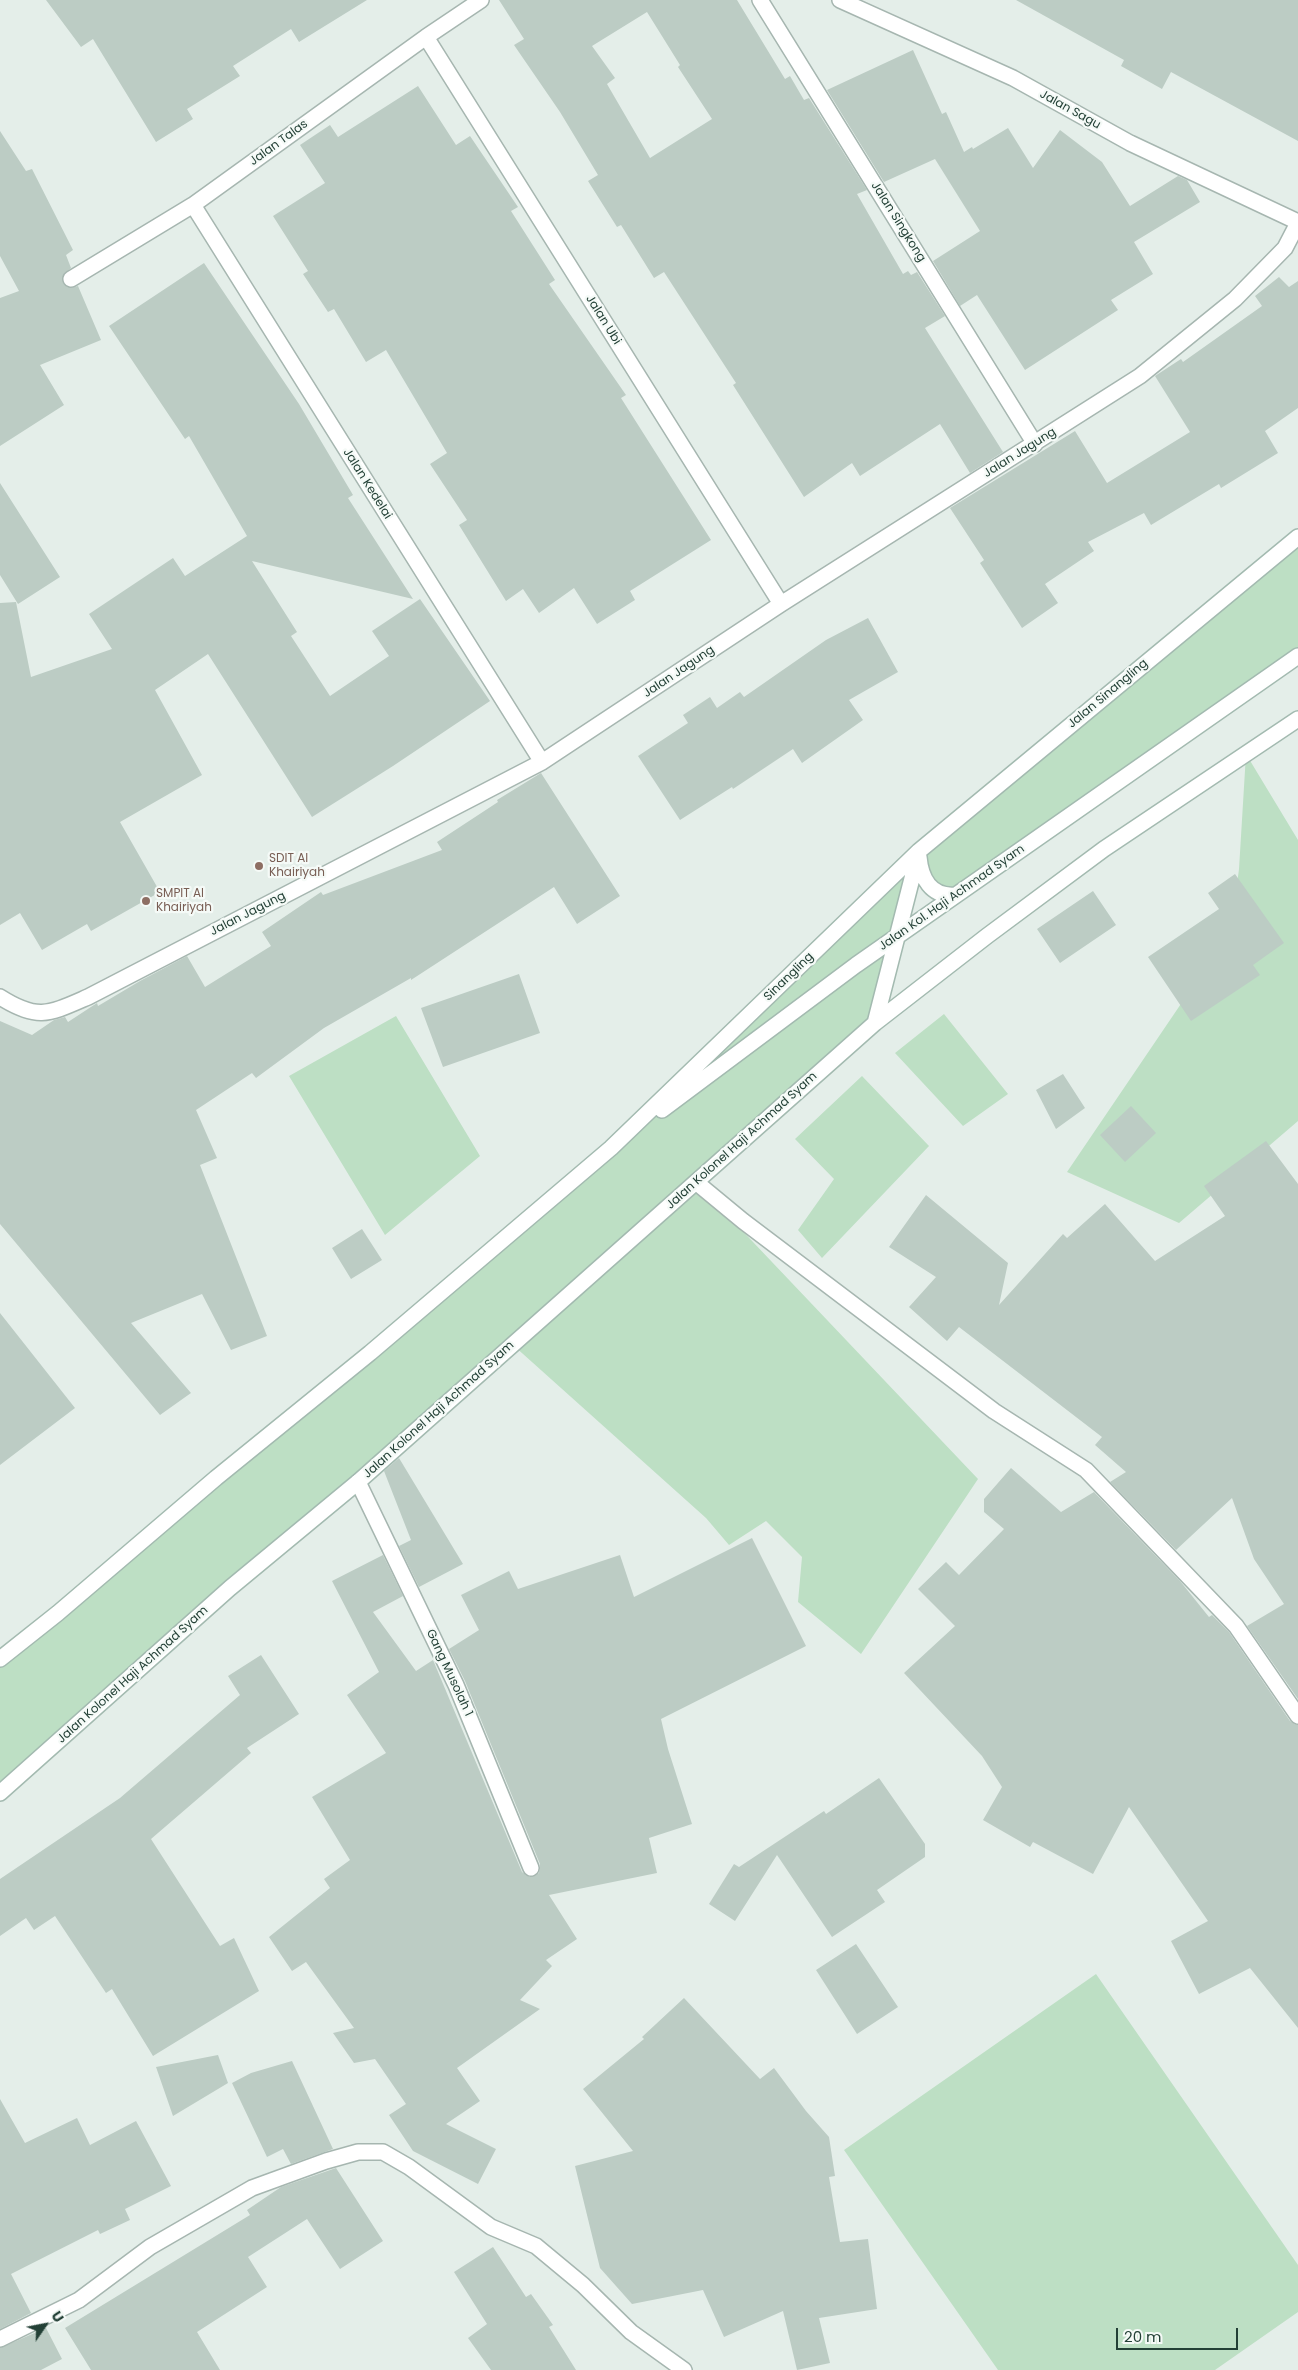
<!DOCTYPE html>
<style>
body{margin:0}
#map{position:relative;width:1298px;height:2370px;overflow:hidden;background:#e4eee9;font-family:Poppins,sans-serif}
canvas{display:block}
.north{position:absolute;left:20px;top:2300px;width:50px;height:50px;-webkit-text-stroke:4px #f5faf7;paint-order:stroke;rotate:57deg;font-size:14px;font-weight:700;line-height:20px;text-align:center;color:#234036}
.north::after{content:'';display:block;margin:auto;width:18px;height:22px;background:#234036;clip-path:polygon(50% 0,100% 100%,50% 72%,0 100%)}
.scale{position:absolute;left:1116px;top:2328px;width:122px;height:22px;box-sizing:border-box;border:2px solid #234036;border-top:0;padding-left:6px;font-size:15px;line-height:18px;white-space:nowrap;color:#234036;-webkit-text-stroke:4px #f5faf7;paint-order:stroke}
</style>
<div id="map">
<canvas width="1298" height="2370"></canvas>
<div class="north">U</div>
<div class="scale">20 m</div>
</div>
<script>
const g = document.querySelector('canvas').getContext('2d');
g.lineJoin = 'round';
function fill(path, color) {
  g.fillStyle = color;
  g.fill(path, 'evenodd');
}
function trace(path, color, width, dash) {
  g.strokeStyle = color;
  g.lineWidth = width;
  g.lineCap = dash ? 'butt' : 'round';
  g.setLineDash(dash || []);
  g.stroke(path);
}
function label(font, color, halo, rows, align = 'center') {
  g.font = font + ' Poppins,sans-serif';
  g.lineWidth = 4.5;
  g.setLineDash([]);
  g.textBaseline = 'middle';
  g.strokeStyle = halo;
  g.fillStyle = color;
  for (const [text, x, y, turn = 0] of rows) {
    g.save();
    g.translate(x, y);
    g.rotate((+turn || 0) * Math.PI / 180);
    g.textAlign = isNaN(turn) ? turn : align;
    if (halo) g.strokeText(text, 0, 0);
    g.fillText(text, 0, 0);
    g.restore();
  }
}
fill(new Path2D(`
 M1298,537V653L943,895L920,864L875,1023L697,1183L978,1479L861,1654L798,1602L802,1557L766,1521L729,1545L706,1518L513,1345L0,1793V1659L509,1238L919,851Z
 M1246,754L1298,840V1121L1179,1223L1067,1172L1231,930L1239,869Z
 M944,1014L1008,1094L963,1126L895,1053Z
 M396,1016L480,1156L385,1235L289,1076Z
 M862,1076L929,1146L822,1258L798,1230L834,1179L795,1139Z
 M1096,1974L1298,2265V2312L1215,2370H998L844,2150Z`), '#bddfc4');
fill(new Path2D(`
 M46,0H367L299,42L291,29L233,66L240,76L187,109L193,119L156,142L93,39L81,47Z
 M499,0H737L785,79L790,76L804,100L809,98L867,190L857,194L903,274L908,271L911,275L917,272L945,316L925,328L1003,452L970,473L940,424L860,476L852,463L804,497L733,385L736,383L664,272L654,278L621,225L617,227L588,181L598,175L560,112L514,45L524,39ZM647,12L680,65L678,67L712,119L650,158L607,84L615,78L592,46Z
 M1016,0H1298V141L1171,72L1162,89L1121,66L1124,60Z
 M913,50L942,114L946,112L964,152L972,147L973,149L1008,128L1033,168L1060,130L1102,162L1130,206L1178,176L1187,180L1200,202L1134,242L1153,274L1111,300L1118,310L1025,370L977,295L960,306L933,261L980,231L935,159L884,182L827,90Z
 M418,86L456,145L470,136L518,207L511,211L555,280L549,284L626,395L621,398L711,540L630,591L635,600L597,624L574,588L539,613L523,589L506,601L459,525L467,520L430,464L447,453L386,350L366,362L334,309L328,312L303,274L308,271L273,216L325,183L300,145L330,125L338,137Z
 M0,131L26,171L32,169L73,250L66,255L71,268L63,275V283L71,288L78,286L101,340L40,365L64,405L0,446V298L19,291L0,256Z
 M204,263L299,404L353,495L348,498L413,599L252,561L297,632L291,636L330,696L389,656L372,631L420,599L490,701L393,766L312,817L208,654L155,690L202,775L120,822L160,892L91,931L87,924L42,950L20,913L0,925V603L16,602L31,677L112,649L89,614L173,558L185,576L247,536L189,436L185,439L109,326Z
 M1279,277L1289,287L1298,281V408L1265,431L1278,453L1221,488L1219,484L1151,525L1144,513L1088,542L1094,551L1045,584L1058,603L1022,628L980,563L984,560L950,508L1075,431L1107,483L1190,432L1155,376L1181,359L1183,362L1262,306L1255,296Z
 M0,483L60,577L18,604L0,575Z
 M868,618L898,672L849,700L863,720L802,763L793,749L733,789L732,787L680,820L638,756L688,723L683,715L710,697L717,708L740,692L744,697L826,640Z
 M541,773L620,896L577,924L554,887L411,980V978L324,1028L256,1078L252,1073L196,1110L217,1158L200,1165L267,1336L231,1350L202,1294L131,1323L191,1393L160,1415L0,1224V1021L32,1035L54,1020L65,1017L68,1022L97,1003L98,1006L140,981L187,956L205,987L271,946L262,932L321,892L323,895L442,850L437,842L498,802L497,800Z
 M1235,874L1284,943L1253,965L1260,975L1191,1021L1148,957L1219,909L1208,893Z
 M1093,891L1116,925L1060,963L1037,929Z
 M519,974L540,1033L443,1067L421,1008Z
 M1063,1074L1085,1108L1056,1129L1036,1090Z
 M1131,1106L1156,1133L1125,1162L1100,1135Z
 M1266,1141L1298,1184V1699L1247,1626L1284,1604L1254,1559L1232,1498L1176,1550L1110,1482L1126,1472L1095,1445L1102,1437L959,1327L947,1341L909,1307L936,1277L889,1247L926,1195L1008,1263L999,1305L1063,1234L1067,1238L1105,1204L1155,1261L1225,1216L1204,1186Z
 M362,1229L382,1260L351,1279L332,1248Z
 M0,1313L75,1408L0,1465Z
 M399,1458L463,1564L419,1587L399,1546L411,1540L384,1471Z
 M1011,1468L1061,1512L1094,1492L1180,1581L1209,1617L1212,1615L1229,1632L1290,1721L1298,1725V2028L1250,1968L1199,1994L1171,1941L1208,1921L1129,1807L1093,1874L1033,1842L1030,1847L983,1820L1002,1787L982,1756L904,1673L955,1626L918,1589L946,1562L959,1575L1004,1529L984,1512V1499Z
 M752,1538L806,1646L661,1719L668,1749L692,1824L649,1838L657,1873L549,1895L577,1939L546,1960L552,1966L520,2000L540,2009L457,2068L480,2101L446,2124L496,2149L478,2184L413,2151L389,2115L406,2104L375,2059L354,2063L333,2033L354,2028L306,1962L292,1971L269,1937L330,1888L324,1879L350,1860L312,1797L386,1753L347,1695L379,1672L332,1581L383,1555L403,1596L373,1612L416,1671L433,1660L522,1872L530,1877L539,1873L540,1864L465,1681L449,1649L479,1630L461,1595L509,1571L518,1589L620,1555L634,1597Z
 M261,1655L299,1714L247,1748L251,1753L151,1839L220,1946L234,1938L259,1991L153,2056L112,1989L106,1993L55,1916L34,1930L26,1918L0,1936V1879L120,1798L240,1695L228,1676Z
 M879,1778L925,1844V1857L877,1890L885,1902L832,1937L777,1855L735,1921L709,1904L734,1864L739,1867L824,1811L826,1814Z
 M856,1944L898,2007L857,2034L816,1970Z
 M684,1998L760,2079L774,2068L806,2111L829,2137L835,2176L829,2177L840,2242L868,2239L877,2309L819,2318L830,2363L797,2370L783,2311L724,2337L703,2290L632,2304L600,2268L575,2166L633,2151L583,2089L644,2039L642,2037Z
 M218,2055L228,2083L173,2116L156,2067Z
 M292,2061L333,2149L291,2164L283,2149L267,2157L232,2083L251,2073Z
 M0,2099L25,2143L77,2118L90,2145L136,2121L171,2186L125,2209L130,2220L100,2234L98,2230L11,2274L31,2313L0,2329Z
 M336,2168L383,2241L340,2269L307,2219L248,2257L267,2287L197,2332L220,2370H91L65,2328L250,2215L247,2210L281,2187Z
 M493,2247L526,2297L531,2294L553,2325L549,2327L576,2370H491L468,2338L487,2324L454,2272Z
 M46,2328L62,2359L41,2370H0V2348Z`), '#bcccc4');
const lane = new Path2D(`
 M358,1482L456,1685L531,1868`);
const street = new Path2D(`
 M760,0L1035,444
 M840,0L1013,78L1130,143L1298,222
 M426,37L781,604
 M193,205L542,762
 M71,279L193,205L426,37L481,0
 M0,997C38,1021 49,1014 88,997L542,762L781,604L1140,376L1235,299L1285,248L1298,223
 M697,1183L743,1221L994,1411L1086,1470L1236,1626L1298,1716
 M0,2339L79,2300L150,2247L252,2188L326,2161L358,2152H383L409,2167L491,2227L536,2246L583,2285L631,2332L684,2370`);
const secondary = new Path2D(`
 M919,857C921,878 931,897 955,895
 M875,1023L919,851
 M662,1110L856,965L1298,656
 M0,1659L58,1613L216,1478L370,1353L611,1148L919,851L1298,537
 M0,1793L230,1588L358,1482L875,1023L987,936L1104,849L1298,719`);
trace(lane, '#a6b6b0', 18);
trace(street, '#a6b6b0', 18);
trace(secondary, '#a3bab0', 18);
trace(lane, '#fff', 15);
trace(street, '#fff', 15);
trace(secondary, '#fff', 15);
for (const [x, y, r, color] of [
 [259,866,5,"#8d6e63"],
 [146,901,5,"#8d6e63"]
]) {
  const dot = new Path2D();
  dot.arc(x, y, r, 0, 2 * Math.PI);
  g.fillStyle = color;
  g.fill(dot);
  trace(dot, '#f5faf7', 2);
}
label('12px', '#234036', '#f5faf7', [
 ["Jalan Sagu",1070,110,29],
 ["Jalan Talas",279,143,-36],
 ["Jalan Singkong",898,222,58],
 ["Jalan Ubi",603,320,58],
 ["Jalan Jagung",1020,453,-32],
 ["Jalan Kedelai",367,484,58],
 ["Jalan Jagung",679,672,-34],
 ["Jalan Sinangling",1108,694,-40],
 ["Jalan Kol. Haji Achmad Syam",952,898,-35],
 ["Jalan Jagung",248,914,-27],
 ["Sinangling",789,977,-44],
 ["Jalan Kolonel Haji Achmad Syam",742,1141,-42],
 ["Jalan Kolonel Haji Achmad Syam",439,1410,-42],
 ["Gang Musolah 1",449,1673,65],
 ["Jalan Kolonel Haji Achmad Syam",133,1675,-42]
]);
label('12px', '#785e54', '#f5faf7', [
 ["SDIT Al",269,859],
 ["Khairiyah",269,873],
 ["SMPIT Al",156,894],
 ["Khairiyah",156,908]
], 'left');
</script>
